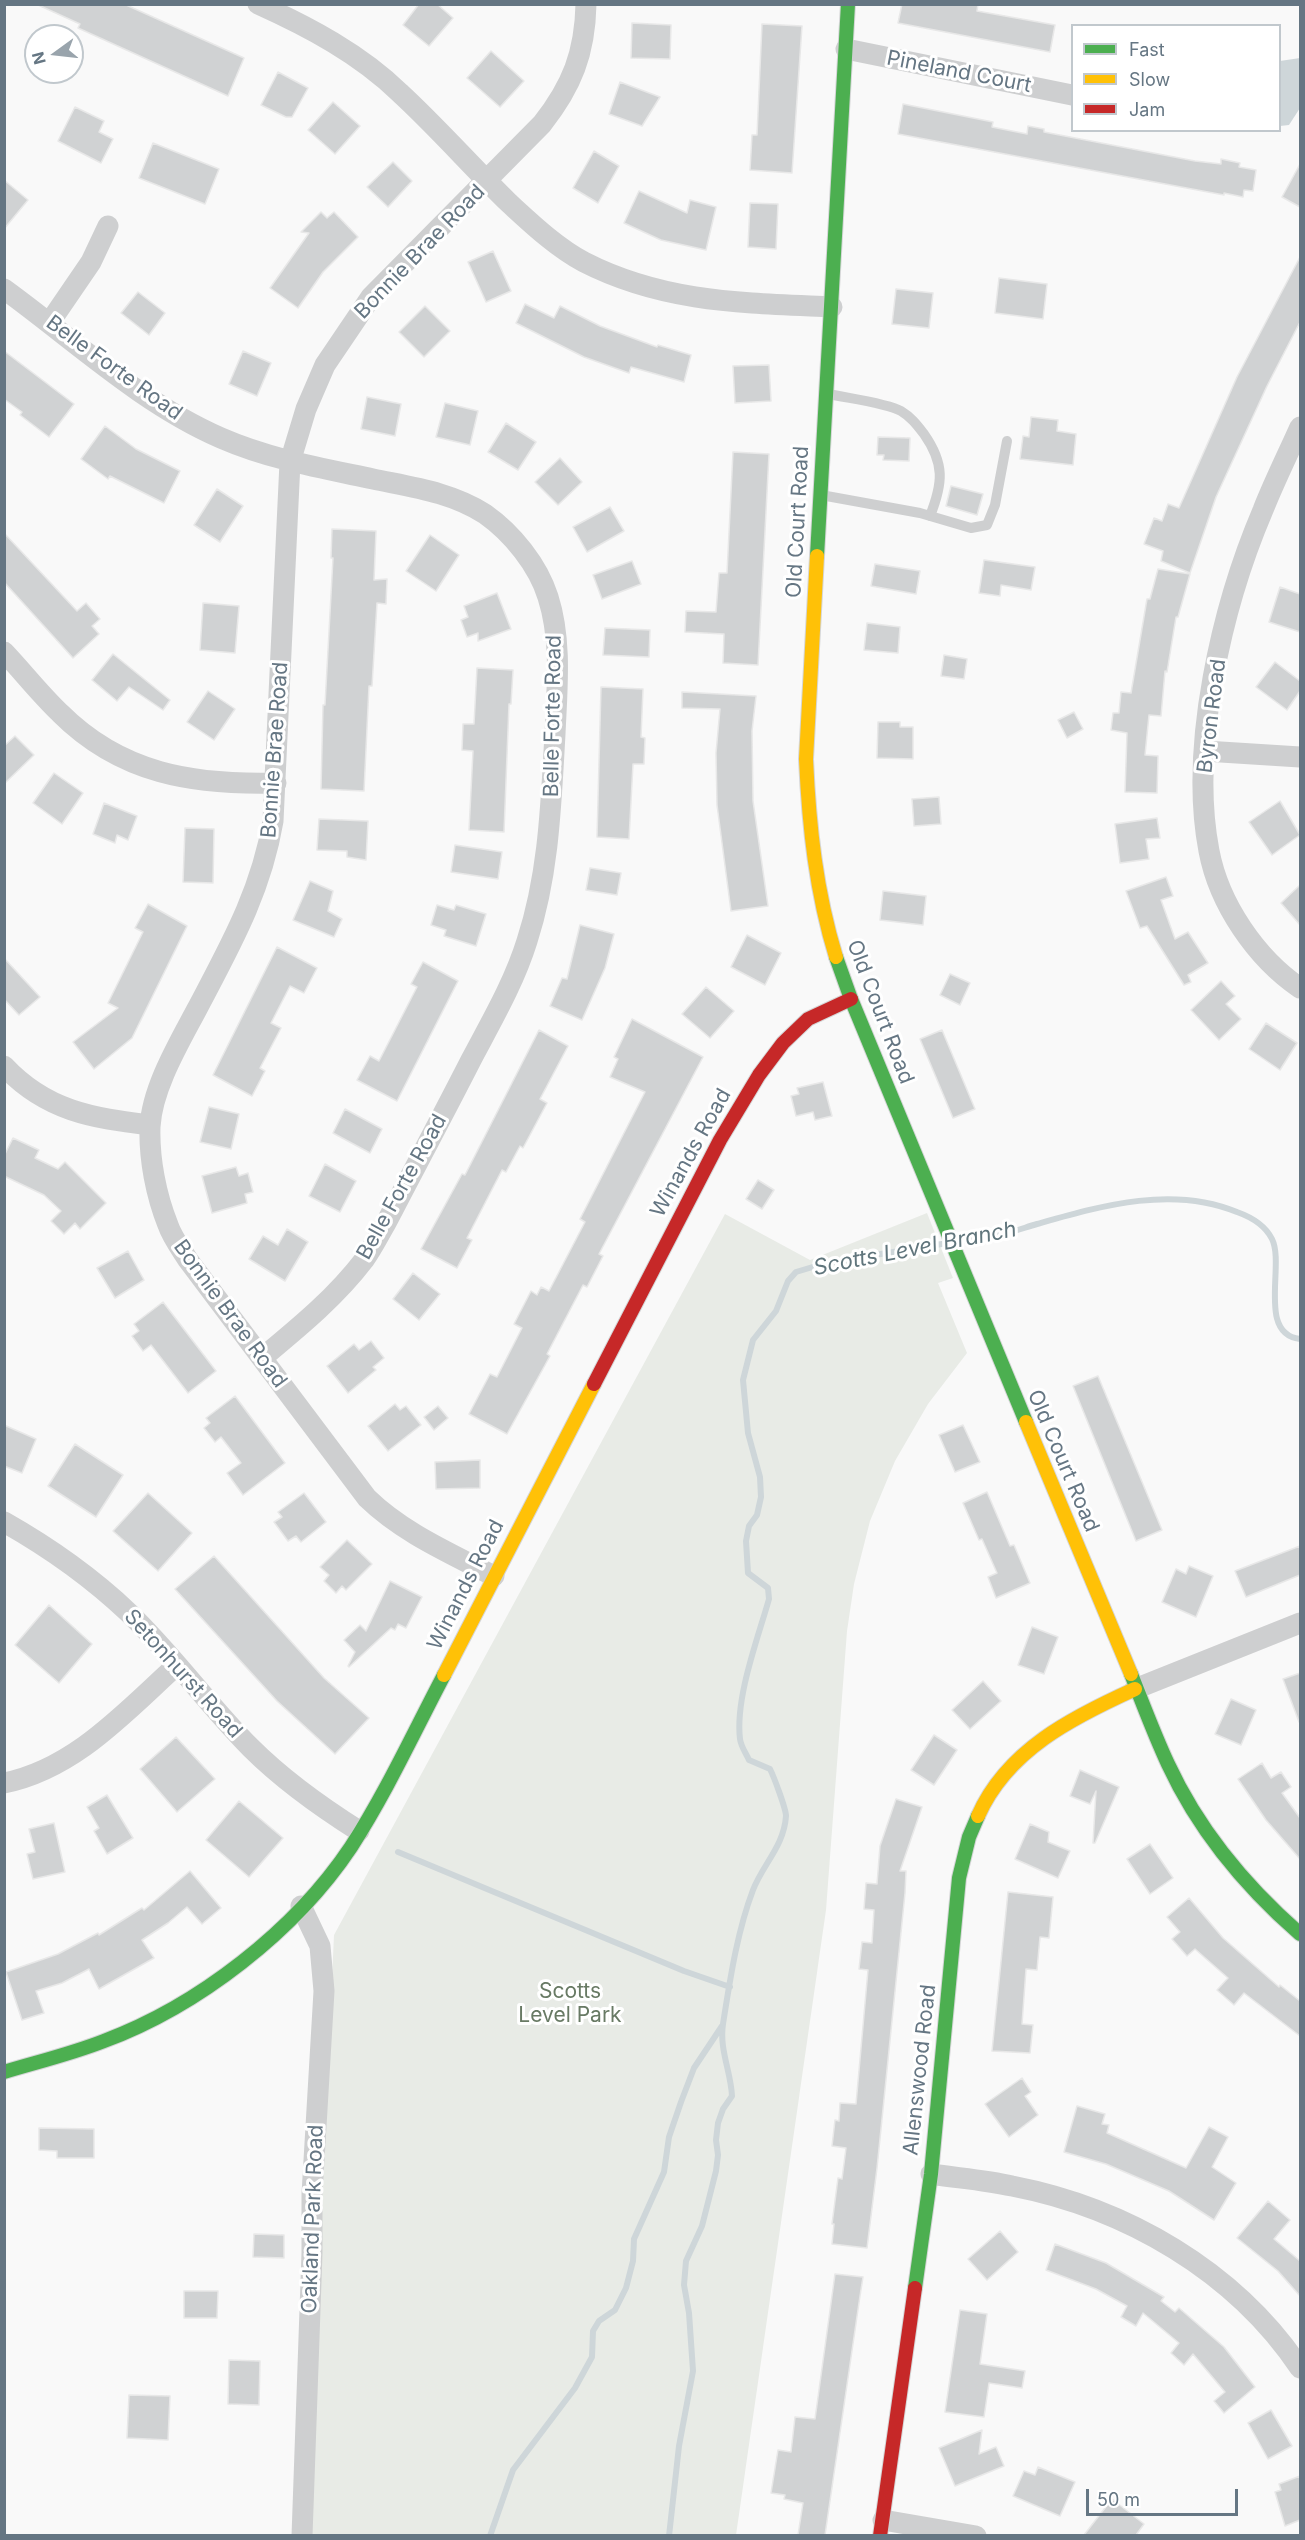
<!DOCTYPE html>
<style>
body{margin:0}
#map{position:relative;width:1305px;height:2540px;overflow:hidden;background:#f9f9f9;font-family:Inter,sans-serif}
canvas{display:block}
.frame{position:absolute;inset:0;border:6px solid #657683;pointer-events:none}
.legend{position:absolute;left:1071px;top:24px;width:210px;height:108px;box-sizing:border-box;background:#fff;border:2px solid #c1c8cd;margin:0;padding:8px 10px;list-style:none;font-size:18px;color:#657683}
.legend li{display:flex;align-items:center;gap:12px;height:30px}
.legend b{width:30px;border:2px solid #c1c8cd}
.north{position:absolute;left:24px;top:24px;width:60px;height:60px;box-sizing:border-box;background:#fff;border:2px solid #c1c8cd;border-radius:50%;rotate:255deg;font-size:16px;font-weight:700;line-height:24px;text-align:center;color:#657683}
.north::after{content:'';display:block;margin:auto;width:21px;height:27px;background:#99a4ac;clip-path:polygon(50% 0,100% 100%,50% 72%,0 100%)}
.scale{position:absolute;left:1086px;top:2489px;width:152px;height:27px;box-sizing:border-box;border:3px solid #657683;border-top:0;padding-left:8px;font-size:18px;line-height:21px;white-space:nowrap;color:#657683;-webkit-text-stroke:4px #fff;paint-order:stroke}
</style>
<div id="map">
<canvas width="1305" height="2540"></canvas>
<div class="frame"></div>
<ul class="legend">
<li><b style="height:8px;background:#4caf50"></b>Fast</li>
<li><b style="height:8px;background:#ffc107"></b>Slow</li>
<li><b style="height:8px;background:#c62828"></b>Jam</li>
</ul>
<div class="north">N</div>
<div class="scale">50 m</div>
</div>
<script>
const g = document.querySelector('canvas').getContext('2d');
g.lineJoin = 'round';
function fill(path, color) {
  g.fillStyle = color;
  g.fill(path, 'evenodd');
}
function trace(path, color, width, dash) {
  g.strokeStyle = color;
  g.lineWidth = width;
  g.lineCap = dash ? 'butt' : 'round';
  g.setLineDash(dash || []);
  g.stroke(path);
}
function label(font, color, halo, rows, align = 'center') {
  g.font = font + ' Inter,sans-serif';
  g.lineWidth = 6;
  g.setLineDash([]);
  g.textBaseline = 'middle';
  g.strokeStyle = halo;
  g.fillStyle = color;
  for (const [text, x, y, turn = 0] of rows) {
    g.save();
    g.translate(x, y);
    g.rotate((+turn || 0) * Math.PI / 180);
    g.textAlign = isNaN(turn) ? turn : align;
    if (halo) g.strokeText(text, 0, 0);
    g.fillText(text, 0, 0);
    g.restore();
  }
}
fill(new Path2D(`
 M927,1213L953,1278L938,1283L967,1353L928,1404L895,1461L870,1521L854,1584L847,1631L826,1910L736,2535L307,2536L334,1935L725,1214L810,1260Z`), '#e8ebe6');
fill(new Path2D(`
 M1300,58V108L1289,125L1280,126V61Z`), '#ced6d9');
trace(new Path2D(`
 M961,1241C976,1238 991,1236 1006,1233C1017,1231 1026,1227 1037,1224C1101,1206 1172,1185 1237,1212C1251,1217 1265,1225 1272,1239C1285,1265 1257,1334 1300,1339
 M398,1852L684,1971L730,1987
 M490,2536L513,2470L575,2388L592,2357L593,2331L599,2321L615,2310L626,2288L633,2261L634,2239L664,2172L669,2137L681,2102L694,2068L722,2026
 M669,2536L679,2446L693,2371L689,2313L684,2285L686,2261L702,2226L716,2171L718,2155L716,2140L718,2123L723,2109L732,2096C731,2072 719,2049 723,2024C730,1980 737,1932 753,1890C763,1864 784,1846 786,1816C786,1809 774,1777 770,1769L749,1760C746,1753 741,1747 740,1739C735,1698 758,1638 769,1599L768,1588L748,1573L746,1541L749,1526L757,1515L761,1497L760,1477L748,1433L743,1380L753,1340L776,1311L788,1281L796,1272L826,1263L942,1244`), '#ced6d9', 6);
const building = new Path2D(`
 M36,4H124L244,58L228,96L78,28L80,24Z
 M419,4H437L453,18L429,46L403,25Z
 M902,4H978L977,11L1055,25L1050,52L898,23Z
 M632,23L671,25L670,59L631,58Z
 M762,24L802,26L792,173L750,170L752,135H757Z
 M491,51L524,81L500,107L467,78Z
 M278,72L308,88L292,117H286L261,105Z
 M620,82L660,97L642,126L609,114Z
 M333,102L360,126L335,154L308,130Z
 M903,104L993,122L992,127L1027,134L1028,126L1044,129V132L1195,161L1221,164V159L1240,163L1239,167L1256,170L1253,191L1244,190L1243,197L1224,193V195L898,134Z
 M75,107L104,121L99,132L113,139L101,163L58,141Z
 M153,143L219,169L205,204L139,178Z
 M594,151L619,166L598,203L573,188Z
 M393,162L412,181L388,207L367,187Z
 M1300,164V207L1282,197Z
 M4,180L28,200L4,229Z
 M639,191L687,213L690,200L716,207L706,250L661,240L624,223Z
 M750,203L778,204L776,249L748,247Z
 M321,212L327,218L334,212L358,237L323,272L298,308L270,288L309,233L301,232Z
 M493,251L511,291L486,302L468,262Z
 M1300,257V322L1267,386L1216,497L1190,573L1161,561L1163,551L1144,544L1154,518L1162,521L1168,504L1179,508L1237,377Z
 M999,278L1047,284L1043,319L995,313Z
 M896,289L933,293L929,328L892,324Z
 M138,292L165,313L149,335L121,313Z
 M525,304L554,318L560,306L600,326L657,347L658,345L691,355L684,382L631,367L629,373L584,357L516,323Z
 M425,306L450,331L424,357L399,332Z
 M4,351L74,404L49,437L20,415L22,412L4,399Z
 M243,351L271,363L257,396L229,384Z
 M769,365L771,401L735,403L733,366Z
 M367,397L401,404L395,436L361,429Z
 M445,403L478,411L470,445L436,437Z
 M1031,417L1058,420L1057,431L1076,434L1073,465L1020,459L1023,436L1029,437Z
 M506,423L536,442L518,470L488,452Z
 M105,426L136,449L180,471L164,503L110,476L108,479L81,459Z
 M878,437L910,438L909,461L883,460L884,455H877Z
 M733,452L769,454L758,665L723,663L724,634L685,632L686,611L716,612L719,573H727Z
 M560,458L582,482L558,505L535,482Z
 M951,486L983,494L977,515L946,506Z
 M217,489L243,506L220,542L194,525Z
 M610,507L624,531L587,552L573,527Z
 M332,529L376,531L374,580L387,579L386,604L377,603L372,686H369L364,791L321,789L323,705H325L333,558H331Z
 M4,533L77,611L86,603L100,619L92,626L99,634L73,658L4,582Z
 M430,535L459,555L436,591L406,571Z
 M984,560L1035,567L1031,590L1001,585L1000,596L979,593Z
 M632,561L641,584L602,599L593,575Z
 M875,564L920,571L916,594L871,586Z
 M1158,569L1190,574L1178,617H1176L1167,672L1165,671L1161,716L1149,715L1145,755L1158,756L1157,793L1125,792L1127,733L1111,730L1113,713H1119L1121,692L1131,693L1147,599H1150Z
 M1280,587L1300,594V632L1269,622Z
 M497,593L511,629L478,641V633L467,637L461,620L468,617L464,606Z
 M203,603L239,606L235,653L200,650Z
 M867,623L900,627L898,653L864,650Z
 M605,628L650,630L649,657L603,655Z
 M113,654L170,700L163,710L129,687L117,701L92,680Z
 M944,655L967,659L964,679L941,676Z
 M1275,662L1300,681V691L1287,710L1256,687Z
 M477,668L513,670L511,704H509L504,832L469,830L473,751L462,750L463,724H474Z
 M601,687L643,689L641,737L645,738L644,764H633L629,839L597,837Z
 M208,691L235,709L214,740L187,722Z
 M682,692L756,696L752,731L753,801L768,906L731,911L717,805L716,753L720,709L682,708Z
 M1074,712L1083,729L1067,738L1058,720Z
 M878,722H900V727H913V759L877,758Z
 M15,736L34,755L4,784V746Z
 M54,773L83,793L62,824L33,803Z
 M939,797L941,824L914,826L912,799Z
 M1280,801L1300,835L1272,855L1249,822Z
 M104,803L137,816L128,840L117,835L115,843L93,834Z
 M1157,818L1160,838L1146,839L1149,859L1120,863L1115,824Z
 M319,819L368,821L366,860L347,857V851L317,850Z
 M185,828L214,829L213,883L183,882Z
 M455,845L502,852L498,879L451,872Z
 M590,868L621,873L617,895L586,890Z
 M1166,877L1173,896L1161,900L1175,939L1188,932L1208,963L1188,975L1191,982L1184,985L1147,926L1140,928L1126,891Z
 M310,881L333,891L328,911L342,919L334,937L293,920Z
 M1300,885V925L1281,903Z
 M883,891L926,896L923,925L880,920Z
 M148,904L187,926L132,1038L94,1069L73,1042L118,1008L108,1003L143,932L135,928Z
 M437,905L454,910L456,905L486,914L476,946L444,936L446,930L431,925Z
 M580,925L614,934L605,968L582,1020L550,1006L562,978L567,979Z
 M747,935L781,953L765,985L731,967Z
 M277,947L317,968L304,993L290,986L271,1023L281,1028L260,1068L265,1071L252,1096L213,1075Z
 M4,958L40,997L19,1015L4,999Z
 M423,962L458,981L397,1101L357,1080L370,1056L379,1061L417,987L411,984Z
 M950,974L970,983L960,1005L940,995Z
 M1221,981L1235,996L1226,1004L1241,1019L1219,1040L1191,1010Z
 M706,987L734,1011L710,1038L682,1014Z
 M632,1019L703,1057L599,1254L603,1256L587,1287L583,1285L547,1354L550,1356L507,1434L469,1414L490,1374L497,1377L522,1328L514,1324L531,1291L537,1295L541,1287L549,1291L585,1222L580,1219L645,1092L610,1077L618,1059L614,1057Z
 M1266,1023L1297,1043L1280,1070L1249,1049Z
 M539,1030L568,1046L540,1099L547,1103L523,1148L520,1146L506,1172L502,1170L467,1238L472,1240L457,1268L421,1249L462,1174L465,1175Z
 M942,1030L975,1109L953,1118L920,1039Z
 M823,1082L832,1116L815,1120L813,1112L796,1116L791,1096L799,1094L797,1088Z
 M209,1107L239,1114L231,1149L200,1142Z
 M345,1109L382,1129L370,1153L333,1133Z
 M13,1138L39,1150L35,1158L58,1169L65,1162L106,1203L80,1229L75,1223L64,1234L51,1221L61,1211L44,1195L4,1176V1156Z
 M325,1164L356,1181L340,1212L309,1196Z
 M236,1167L239,1176L248,1173L253,1192L245,1194L247,1203L212,1213L202,1176Z
 M758,1180L774,1190L762,1209L746,1199Z
 M287,1229L308,1242L285,1281L249,1259L263,1236L278,1245Z
 M128,1251L144,1280L115,1298L97,1268Z
 M413,1273L440,1294L419,1320L393,1299Z
 M163,1302L216,1371L188,1393L151,1345L143,1351L132,1336L139,1331L134,1324Z
 M371,1341L384,1358L373,1367L376,1370L348,1393L327,1366L354,1344L359,1350Z
 M1098,1376L1162,1530L1136,1541L1073,1386Z
 M235,1396L285,1463L243,1495L227,1473L241,1463L221,1437L215,1442L204,1428L210,1423L206,1418Z
 M395,1404L400,1410L406,1406L421,1425L388,1451L368,1426Z
 M438,1406L448,1418L434,1430L424,1417Z
 M4,1425L36,1439L22,1473L4,1466Z
 M963,1425L980,1462L955,1472L939,1435Z
 M75,1444L123,1475L96,1517L48,1486Z
 M480,1460V1488L436,1489L435,1462Z
 M987,1492L1010,1546L1014,1545L1030,1583L996,1598L988,1577L997,1573L982,1539L979,1540L963,1503Z
 M148,1493L192,1533L158,1571L113,1531Z
 M304,1493L326,1522L301,1542L296,1536L288,1541L274,1522L282,1517L278,1512Z
 M347,1540L372,1564L346,1590L342,1586L336,1593L324,1581L329,1575L320,1567Z
 M1300,1546V1575L1246,1597L1235,1571Z
 M214,1556L324,1678L369,1718L335,1754L277,1701L175,1589Z
 M1189,1566L1213,1576L1196,1617L1162,1602L1176,1569L1186,1574Z
 M390,1581L422,1597L406,1628L398,1624L395,1630L391,1628L349,1667L348,1666L355,1652L344,1640L360,1625L366,1631Z
 M49,1605L92,1644L59,1683L15,1645Z
 M1032,1627L1058,1637L1044,1674L1018,1665Z
 M1300,1673V1722H1299L1283,1679Z
 M983,1681L1001,1701L970,1729L952,1710Z
 M1231,1699L1256,1710L1241,1745L1215,1734Z
 M934,1735L957,1750L934,1785L911,1770Z
 M176,1737L215,1779L177,1812L140,1769Z
 M1262,1763L1271,1778L1281,1772L1291,1787L1282,1793L1300,1818V1859L1266,1820L1238,1779Z
 M1080,1770L1119,1787L1095,1843H1093L1096,1791L1090,1804L1070,1796Z
 M107,1795L133,1838L107,1854L94,1831L99,1828L87,1807Z
 M896,1799L922,1807L900,1871H906L905,1893L877,2168L867,2248L832,2244L834,2224H832L838,2178L842,2179L846,2148L832,2146L835,2120L839,2121L840,2103L856,2104L868,1970L859,1969L862,1942L872,1943L874,1910L864,1909L866,1883L877,1884L880,1846Z
 M239,1801L283,1838L249,1877L206,1840Z
 M54,1823L65,1872L33,1879L27,1854L35,1852L29,1829Z
 M1030,1824L1049,1832L1048,1842L1070,1851L1058,1878L1015,1859Z
 M1150,1844L1173,1878L1150,1894L1127,1859Z
 M190,1871L221,1908L202,1924L187,1907L168,1923L142,1940L154,1958L99,1989L89,1969L62,1983L36,1991L44,2013L22,2020L6,1972L58,1954L98,1933L99,1935L142,1908L144,1910Z
 M1008,1892L1053,1897L1049,1938L1040,1937L1037,1970L1026,1969L1022,2024L1033,2025L1030,2053L992,2051Z
 M1189,1898L1223,1938L1279,1987L1280,1985L1300,2001V2036L1244,1993L1234,2005L1217,1990L1228,1978L1195,1949L1187,1956L1172,1939L1180,1932L1167,1917Z
 M1022,2078L1031,2092L1025,2096L1038,2115L1009,2137L985,2104Z
 M1077,2106L1105,2114L1102,2124L1109,2125L1107,2133L1186,2168L1209,2127L1228,2137L1212,2167L1236,2183L1214,2220L1169,2191L1106,2164L1064,2152Z
 M39,2128L94,2129V2158H57V2151L39,2150Z
 M1268,2201L1290,2220L1274,2239L1300,2261V2296L1278,2271L1237,2238Z
 M1000,2231L1018,2252L987,2280L968,2259Z
 M254,2234L284,2235V2258L253,2257Z
 M1055,2244L1106,2263L1164,2297L1161,2301L1175,2312L1179,2308L1224,2347L1255,2387L1224,2413L1214,2401L1225,2392L1193,2354L1184,2365L1171,2353L1179,2343L1143,2313L1136,2326L1121,2317L1127,2306L1096,2289L1046,2270Z
 M835,2274L863,2277L860,2296L825,2535H798L803,2503L784,2499L785,2495L771,2493L778,2450L791,2452L795,2417L815,2419Z
 M184,2291H218L217,2318H184Z
 M960,2310L987,2314L980,2364L1025,2371L1022,2388L989,2383L984,2417L945,2412Z
 M229,2360L260,2361L259,2405L228,2404Z
 M129,2395L170,2396L168,2440L127,2438Z
 M1271,2410L1292,2446L1268,2459L1248,2423Z
 M982,2430L979,2454L996,2447L1004,2466L955,2486L939,2448Z
 M1038,2467L1075,2482L1060,2516L1013,2496L1024,2471L1035,2475Z
 M1300,2476V2520L1285,2526L1275,2492L1281,2490L1279,2484Z
 M1112,2499L1144,2524L1136,2535H1084Z`);
fill(building, '#d0d2d3');
trace(building, '#e8e8e8', 1.5);
const fast = new Path2D(`
 M817,556L848,4
 M836,957L851,999L1026,1422
 M1131,1674C1143,1704 1154,1734 1168,1764C1199,1831 1245,1886 1300,1934
 M4,2072C37,2062 71,2054 104,2041C198,2006 295,1931 351,1847C386,1793 414,1732 444,1675
 M915,2288L931,2174L959,1878L969,1837L978,1816`);
const slow = new Path2D(`
 M817,556L806,759C809,826 816,892 836,957
 M1026,1422L1131,1674
 M444,1675L594,1384
 M978,1816C1007,1750 1073,1717 1135,1689`);
const jam = new Path2D(`
 M594,1384L720,1140L759,1075L783,1043L808,1019L851,999
 M880,2536L915,2288`);
trace(fast, '#d5d6d7', 16);
trace(slow, '#d5d6d7', 16);
trace(jam, '#d5d6d7', 16);
trace(new Path2D(`
 M829,394C847,398 887,403 901,411C911,417 917,425 924,434C945,464 943,483 930,516
 M821,495L920,513L971,528L987,525L995,505L1007,441`), '#cecfd0', 10);
trace(new Path2D(`
 M258,4C309,27 360,54 400,93C438,128 472,167 509,203C532,224 556,247 584,262C664,303 745,303 832,307
 M846,49L1072,95
 M4,289C73,339 142,404 221,438C269,459 321,468 373,479C411,487 451,492 485,514C512,533 538,565 548,597C562,641 557,688 555,734C551,804 549,873 527,941C514,983 491,1022 471,1060C443,1115 414,1169 386,1223C379,1235 372,1249 364,1260C335,1298 298,1328 262,1358
 M50,322L91,262L108,226
 M1300,427C1288,454 1274,482 1263,510C1222,606 1189,747 1209,851C1219,904 1256,958 1300,988
 M4,652C23,672 40,694 60,713C121,774 193,785 276,783
 M1205,751L1300,757
 M4,1066C46,1111 92,1118 150,1125
 M4,1522C50,1548 91,1577 129,1613C173,1655 208,1705 251,1748C283,1780 321,1807 359,1831
 M494,1576C450,1553 403,1533 367,1498L188,1260C181,1249 172,1237 168,1225C156,1195 149,1159 150,1127C152,1088 179,1043 197,1009C230,946 261,892 273,821L290,462L306,409L325,365L371,297L542,124C572,86 585,53 586,4
 M1135,1689L1300,1623
 M4,1783C75,1769 126,1711 177,1665
 M301,1906L320,1946L324,1991L312,2194V2253L302,2536
 M931,2174C957,2178 985,2180 1012,2186C1126,2208 1235,2271 1300,2368
 M883,2520L976,2536`), '#cecfd0', 21);
trace(fast, '#4caf50', 14);
trace(slow, '#ffc107', 14);
trace(jam, '#c62828', 14);
label('21px', '#657683', '#fff', [
 ["Pineland Court",959,72,11],
 ["Bonnie Brae Road",420,252,-46],
 ["Belle Forte Road",114,368,36],
 ["Old Court Road",798,522,-87],
 ["Belle Forte Road",553,716,-89],
 ["Byron Road",1212,716,-83],
 ["Bonnie Brae Road",275,750,-86],
 ["Old Court Road",880,1012,69],
 ["Winands Road",691,1153,-61],
 ["Belle Forte Road",402,1187,-61],
 ["Bonnie Brae Road",230,1314,54],
 ["Old Court Road",1063,1461,67],
 ["Winands Road",466,1585,-63],
 ["Setonhurst Road",183,1674,48],
 ["Allenswood Road",920,2070,-84],
 ["Oakland Park Road",313,2219,-88]
]);
label('21px', '#687a64', '#fff', [
 ["Scotts",570,1992],
 ["Level Park",570,2016]
]);
label('italic 22px', '#60757c', '#fff', [
 ["Scotts Level Branch",915,1249,-11]
]);
</script>
